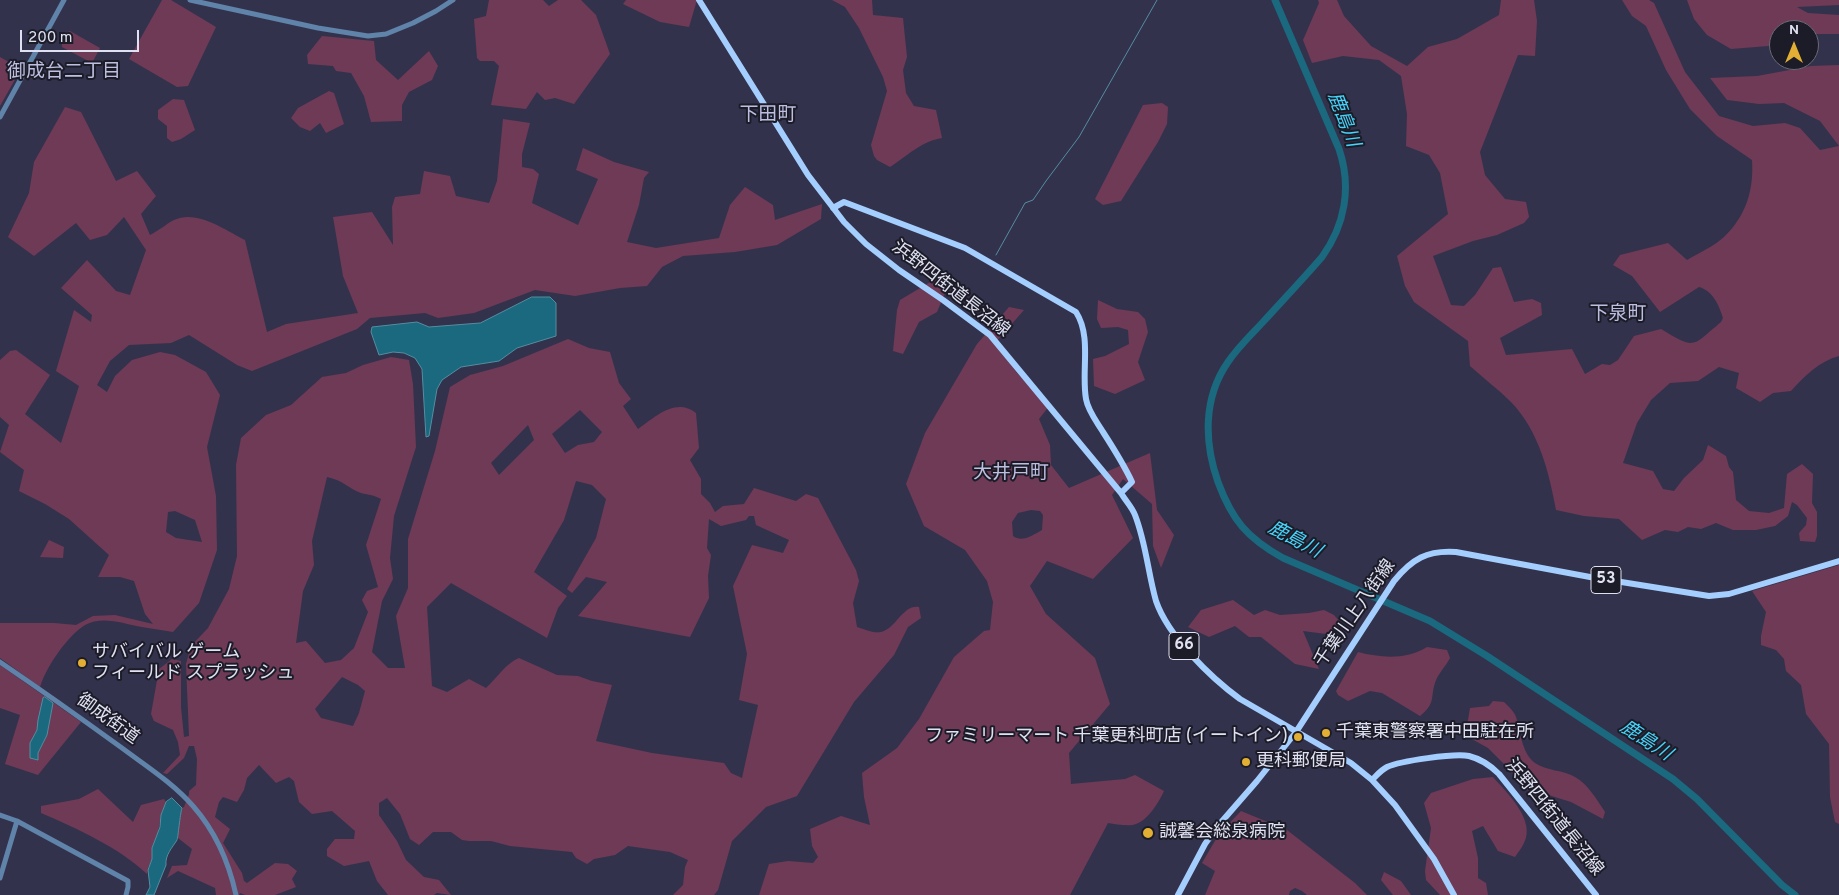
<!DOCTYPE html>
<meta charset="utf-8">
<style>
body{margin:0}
#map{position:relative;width:1839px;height:895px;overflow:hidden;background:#33324d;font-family:Overpass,sans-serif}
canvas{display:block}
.north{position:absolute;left:1769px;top:20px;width:50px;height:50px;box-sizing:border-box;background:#1c1c28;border:1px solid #6a6a78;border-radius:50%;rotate:0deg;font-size:14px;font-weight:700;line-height:20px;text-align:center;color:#dfe0f1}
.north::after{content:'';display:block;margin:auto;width:18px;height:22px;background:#e3ae34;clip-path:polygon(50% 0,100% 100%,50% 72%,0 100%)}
.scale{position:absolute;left:20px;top:30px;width:119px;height:22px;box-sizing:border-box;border:2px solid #dfe0f1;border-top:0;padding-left:6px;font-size:15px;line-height:18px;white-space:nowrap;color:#dfe0f1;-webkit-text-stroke:4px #1c1c28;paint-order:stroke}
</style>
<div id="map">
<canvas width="1839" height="895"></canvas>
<div class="north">N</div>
<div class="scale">200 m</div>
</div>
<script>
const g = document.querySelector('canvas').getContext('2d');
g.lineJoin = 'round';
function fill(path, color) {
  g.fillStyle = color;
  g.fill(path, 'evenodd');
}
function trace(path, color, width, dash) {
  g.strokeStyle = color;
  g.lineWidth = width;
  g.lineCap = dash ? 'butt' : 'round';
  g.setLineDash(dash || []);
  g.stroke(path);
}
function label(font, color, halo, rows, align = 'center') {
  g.font = font + ' Overpass,"Noto Sans JP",sans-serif';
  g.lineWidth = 4;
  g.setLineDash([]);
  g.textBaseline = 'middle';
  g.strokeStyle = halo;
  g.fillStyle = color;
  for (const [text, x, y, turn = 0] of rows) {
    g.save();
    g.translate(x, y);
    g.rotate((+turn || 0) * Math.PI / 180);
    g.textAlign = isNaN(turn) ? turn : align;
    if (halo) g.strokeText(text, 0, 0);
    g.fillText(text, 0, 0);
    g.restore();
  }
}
fill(new Path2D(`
 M162,0H171L216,27L188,86L177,87L129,59Z
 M489,0H543L549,6L558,0H581L596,15L610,54L574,104L555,98L545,100L537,92L526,109L491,105L499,66L494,61H480L477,58L474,19L486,16Z
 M626,0H697L689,27L660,22L623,4Z
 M832,0H872L873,15L903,18L907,57L903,70L906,93L914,106L936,110L942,138C922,141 907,156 890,167L877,160L874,156L871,145L887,91L883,77L859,28L845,7Z
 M1318,0H1337L1344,16L1371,46L1407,66L1428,47L1457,39L1499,15L1501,0H1534L1537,21L1535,56L1518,55L1480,152L1485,175L1505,199L1526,202L1529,217L1524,223L1497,235L1473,241L1433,256L1451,305L1464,306L1475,295L1493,268L1501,267L1514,302L1532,299L1541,303L1542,315L1500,338L1506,355L1572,349L1585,374L1602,364L1610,365L1618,360L1634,336L1661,329C1696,350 1691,347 1721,322L1723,318C1719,305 1713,291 1699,287L1660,312L1632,276L1613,265L1620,255L1668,243L1687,260C1699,253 1714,246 1724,237C1746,216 1754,190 1752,160L1717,136L1690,109L1666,70L1646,26L1632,16L1622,0H1649L1654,3L1685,72L1719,116L1753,126L1785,123L1800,128L1820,150L1839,146L1820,121L1784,103L1759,104L1727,100L1710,78L1757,76L1811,66L1839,65V356C1820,361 1804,376 1791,391L1773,393L1760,402L1736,388L1739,373L1719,367L1698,381L1670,383L1651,400L1637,423L1623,463L1653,471L1663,489L1674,491L1684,478L1703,460L1708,445L1726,456L1729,467L1733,472L1736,500L1749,511L1769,513L1784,508L1787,474L1802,464L1813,474L1812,503L1817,512V536L1815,542L1800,541L1799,533L1806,525L1807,518L1797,505L1792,502L1788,516L1775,526L1756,530H1733L1716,523L1701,529L1688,527L1678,532L1665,530L1642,540L1619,519L1584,516L1556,510C1549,472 1539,431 1511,402C1498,389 1483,378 1470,366L1468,341L1414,302L1405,286L1397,256L1448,214L1440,173L1429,155L1406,146L1407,114L1401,76L1379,60L1343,56L1312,63L1303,40L1319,3Z
 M1687,0H1839V5L1797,7L1808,13L1839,15V34H1809V30H1779V43L1768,46L1731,49L1707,35L1694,19Z
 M70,31L100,48L92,63L62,47V44L68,32Z
 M322,36L374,41L376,60L398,80L429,51L438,66L432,80L409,92L402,105V121L371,122L364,96L351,73L336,71L333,66L308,64L307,55Z
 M0,57L21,69L0,106Z
 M329,91L334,93L344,124L326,133L320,123L310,131L300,127L291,118L298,108Z
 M173,99L184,100L195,130L181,139L172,142L167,138V126L158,119V110Z
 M1162,103L1168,107L1167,124L1158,142L1121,201L1103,205L1095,199L1143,105Z
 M65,107L81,112L116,181L137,171L156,196L141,214L150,235C160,230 166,224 174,220C197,209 225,230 245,240L267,332L286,324L358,313L343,276L333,217L372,212L393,245L392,207L395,197L420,194L424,171L450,176L456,196L489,203L497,181L503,119L530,123L522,154V167L533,169L539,174L532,203L578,225L598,179L576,170L583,148L614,162L649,172L644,178L639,205L627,242L656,248L719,238L730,205L745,187L773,205L775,220L822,204L821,219L777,245L735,252L683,256L662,267L647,286L620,288L575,296L535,290L474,313L438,318L425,313L370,318L357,329L252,371L237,365L189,335L171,343L129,345L110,361L97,385L107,392L115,376L132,360L160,352L175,355L206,372L220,395L207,447L216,496L217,550L199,603L173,632C163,630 152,629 142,627C125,624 102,615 85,625C75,631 67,641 60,650C52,661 44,674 40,687L0,658V623H54L76,625L93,616L115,615L153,624L145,614L134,581L120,577H98L109,555L69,519L45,504L19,491L24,470L0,452L9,425L0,417V360L10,351L16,350L50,375L25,414L61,443L79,386L56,371L74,310L91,322L92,315L61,288L87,260L116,291L130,295L146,250L124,217L107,235L90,240L76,223L34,256L8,237L29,193L34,162ZM175,511L195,520L202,542L176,538L166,532L168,512Z
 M947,277L950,281L937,312L919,322L903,354L893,351L897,310L900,300L937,278Z
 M1098,300L1117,309L1138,312L1145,319L1148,332L1138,362L1145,380L1115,394L1094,386L1093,359L1105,356L1129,344L1128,330L1118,327L1101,328L1097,319Z
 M1009,307L1024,310L995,343L1017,373L1050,405L1039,419L1050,445L1051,465L1069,488L1150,453L1157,510L1174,535L1161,568L1153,546L1152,504L1123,479L1112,495L1133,538L1093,579L1047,561L1030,586L1046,614L1095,658L1110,704L1069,753L1071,784L1125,779L1135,775L1164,791C1159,802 1148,820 1136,824C1129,827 1116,824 1108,823L1070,895H759L769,864L788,861L813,863L818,857L812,846L810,829L841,816L870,825L864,797L862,773L897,748L919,719L954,657L984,631L990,630L993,602L987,581L965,550L924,526L906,484L925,433L977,344ZM1031,510L1040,511L1043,515L1042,530C1033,535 1022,543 1013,536L1012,522L1018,513Z
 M568,339L589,348L610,352L619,383L631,399L623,406L638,429C655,417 676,397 696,413L699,448L690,460L701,479V494L710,503L715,512L723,506L744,504L754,488L796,501L806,494L818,498L856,570L859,581L853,603L857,627C864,629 876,635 884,631C897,626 903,605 919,607L921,618L908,627L894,655L854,702L797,796L766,807L732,841L718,890L714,895H673L683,885L685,867L688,860L670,852L628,846L615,855L594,859L587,864L576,858L572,852L510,846L491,841H469L462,840L451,832H433L419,845L410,839L400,814L387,798L379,803V815L397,841L406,860L424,877L439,880L451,895L437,893L434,895H388L377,881L369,861L344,866L327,856V849L335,839H354L355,831L332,811L312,814L299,802L294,781L289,777L276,783L259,765L247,778L244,790L237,802L223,797L219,802L215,817L230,829L223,843L242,873L244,881L247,883L275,863L288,864L297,871L292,879L296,887L275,895H245L240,893L239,895H216L215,888L178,871L167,878L172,866L187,865L192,849L178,838V829L182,808L184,807L189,794V791L196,785L197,759L194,746H189L184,758L167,774L163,773L180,755L178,742L173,730L154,721L151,714L159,669L172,659L181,661V707L184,737L189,736L186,664L191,646L208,628L229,589L237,556L236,465L241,438L266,415L291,405L322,377L346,373L363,365L391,357L409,360L413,384L416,447L394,516L390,558L393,579L382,601L372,652L388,668H405L396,616L408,588V539L435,451L450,387L470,375L503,366ZM580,410L602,432L594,442L578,445L565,453L552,434ZM528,425L534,440L499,475L491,463ZM327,477C343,480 349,489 361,493C369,495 374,495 381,499L366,545L378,587L367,591L362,600L368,612L354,648L341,660L325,663L306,641L296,643L303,591L314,565L312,541ZM576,481L592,485L606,499L596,538L567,589L572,593L586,577L607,582L578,616L690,637L709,598L708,576L711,555L707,548L709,519L721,526L746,520L749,516H754L756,525L789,540L783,553L752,545L733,586L747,654L739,700L758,705L742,778L731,773L724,763L652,753L596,741L612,685L592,681L578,676L557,675L519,658C506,663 497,678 486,688L469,679L447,692L432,686L427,607L451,583L547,638L558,608L567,596L534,572L564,520ZM342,677L358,685L365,691L359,713L353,726L321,718L315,709Z
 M49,540L64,547L63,558L40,557Z
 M1839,565V824L1835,822L1830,797L1829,744L1806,714L1801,685L1786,671L1784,659L1776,650L1761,645V636L1766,612L1752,591Z
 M1233,600L1254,615L1265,610L1280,615L1309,613L1324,610L1334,615L1340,622L1338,629L1326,634L1303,631L1319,669L1295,664L1261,637H1249L1235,626L1209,637L1188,627L1201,610Z
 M1427,647L1447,650L1450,658C1446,666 1437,675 1435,683C1430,699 1436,703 1420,716L1382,693L1370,691L1348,701L1338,695L1336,691L1358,652C1381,658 1406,660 1427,647Z
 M0,665L81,722L38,775L5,764L20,715L0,708ZM53,703L47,735L38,753V760L31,758L30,743Z
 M1493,701L1504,702C1508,706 1514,711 1516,717C1521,732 1521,752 1535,763C1546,771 1564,770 1575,777C1588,784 1597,800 1605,812L1603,819L1571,802L1542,793L1526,790L1505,765L1488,748L1470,738L1467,726L1470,708L1489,706Z
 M1493,777C1507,793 1536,820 1524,843C1522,848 1518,852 1515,857L1498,851L1483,826L1472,831L1478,858V878L1486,883L1488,895H1440L1426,880L1425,871L1431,828L1424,803L1431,793L1473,779Z
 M98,789L133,822L141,805L164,799L166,802L161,815L158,833L152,848V859L148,868L147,874C118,847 78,829 41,813V806L79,799Z
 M1241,811L1287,830L1355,883L1367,895H1307L1302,891L1295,888L1290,891L1289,895H1205L1215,871L1202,863L1219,834Z
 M1384,872L1401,881L1411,895H1393L1381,880Z`), '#6f3a56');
const water = new Path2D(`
 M532,297H550L556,303V336L517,348L499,361L461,367L442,380L437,389L429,436L426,437L422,369L415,358L404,353L393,352L379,355L371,332L372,327L417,322L429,327L480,323Z
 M45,697L53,703L47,735L38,753V760L30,758V743L37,730L38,720L43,698Z
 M172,798L182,808C180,814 178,838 177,840C172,848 165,855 166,865L154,895H146L150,887L148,870L152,859V848L160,827L161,815L166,802Z`);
fill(water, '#1a697e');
trace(water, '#558da0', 1);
trace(new Path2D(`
 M996,255L1025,203L1033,200L1046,181L1079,137L1157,0`), '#558da0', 1);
trace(new Path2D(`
 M1275,0L1339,149C1352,187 1345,225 1322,257C1303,279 1283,300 1263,322C1251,335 1238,347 1228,362C1203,398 1204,442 1218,482C1232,520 1247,538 1283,558L1430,621L1487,656L1673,779L1697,799L1782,885L1795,895`), '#1a697e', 7);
trace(new Path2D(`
 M190,0L318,28L368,36L386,34L413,23L436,11L453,0
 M0,117L64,0
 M0,662C41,690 82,719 122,748C146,766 173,783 193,806C215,831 229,863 236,895
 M0,815L17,821L128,881V887L126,895
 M0,878L17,821`), '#6083aa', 5);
trace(new Path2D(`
 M699,0L808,175L844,222L866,244L899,270L943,300L990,335L1121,493C1125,500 1132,507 1135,515C1146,543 1148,573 1156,601C1168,636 1210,677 1240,699L1351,763L1372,780L1395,805L1434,859L1454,895
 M833,208L844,202L965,248L1076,312C1092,337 1081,371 1086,399C1088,411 1097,422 1103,432C1114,449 1124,465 1132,482L1121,493
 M1372,780C1377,775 1381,770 1387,767C1400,761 1455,753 1469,756C1481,759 1490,765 1499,774L1596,895
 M1178,895L1205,844L1217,827L1257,781L1296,732L1394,581C1412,559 1427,550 1456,552L1590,577L1709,596L1729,594L1839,561`), '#a4cefe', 6);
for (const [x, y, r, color] of [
 [82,663,5,"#e3ae34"],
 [1326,733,5,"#e3ae34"],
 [1298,737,5,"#e3ae34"],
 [1246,762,5,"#e3ae34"],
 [1148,833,6,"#e3ae34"]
]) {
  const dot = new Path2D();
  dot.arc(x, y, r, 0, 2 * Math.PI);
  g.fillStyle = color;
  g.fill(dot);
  trace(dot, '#1c1c28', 2);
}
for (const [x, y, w] of [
 [1606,580,30],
 [1184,646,30]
]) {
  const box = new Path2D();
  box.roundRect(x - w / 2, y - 13.5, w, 27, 4);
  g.fillStyle = '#1c1c28';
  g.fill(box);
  trace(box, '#dfe0f1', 1);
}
label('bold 16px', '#dfe0f1', null, [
 ["53",1606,580],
 ["66",1184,646]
]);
label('18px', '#dfe0f1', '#1c1c28', [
 ["浜野四街道長沼線",950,290,38],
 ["千葉川上八街線",1356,614,-55],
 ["御成街道",107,720,36],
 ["浜野四街道長沼線",1553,818,51]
]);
label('18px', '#dfe0f1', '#1c1c28', [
 ["サバイバル ゲーム",92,653],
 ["フィールド スプラッシュ",92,674],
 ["千葉東警察署中田駐在所",1336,733],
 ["ファミリーマート 千葉更科町店 (イートイン)",1288,737,"right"],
 ["更科郵便局",1256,762],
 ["誠馨会総泉病院",1159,833]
], 'left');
label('19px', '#bdbee0', '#1c1c28', [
 ["御成台二丁目",64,73],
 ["下田町",768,116],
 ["下泉町",1618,315],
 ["大井戸町",1011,474]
]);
label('italic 19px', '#45d4fa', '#1c1c28', [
 ["鹿島川",1342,120,69],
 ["鹿島川",1294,541,28],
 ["鹿島川",1645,742,33]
]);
</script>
